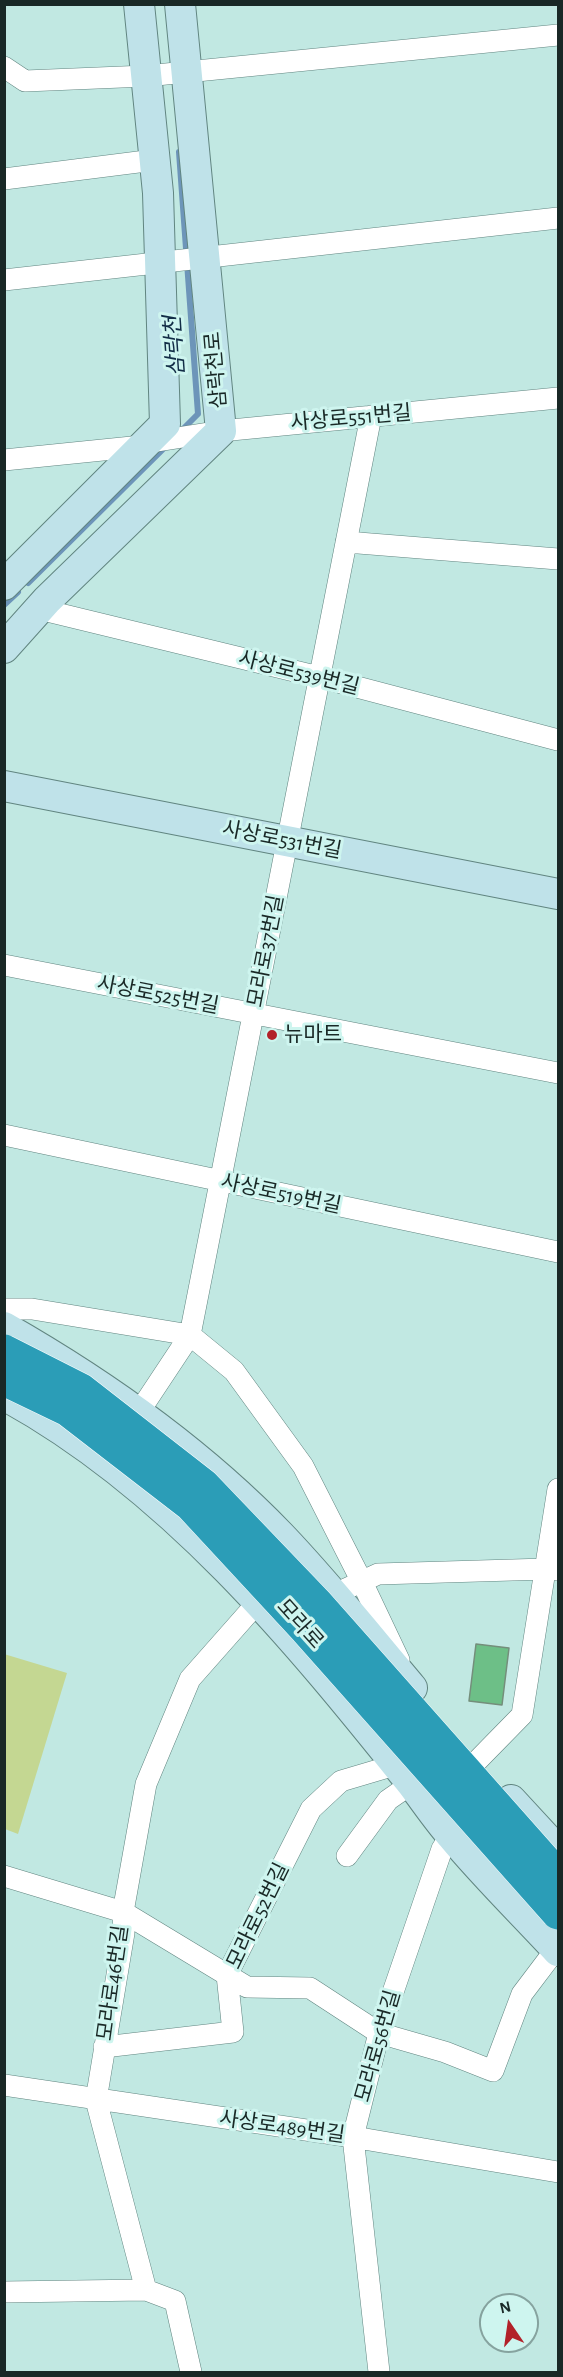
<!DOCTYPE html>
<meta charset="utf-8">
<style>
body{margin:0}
#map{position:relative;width:563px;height:2377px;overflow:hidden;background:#c1e8e2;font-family:"Alegreya Sans",sans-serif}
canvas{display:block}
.frame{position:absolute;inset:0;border:6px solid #192826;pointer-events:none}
.north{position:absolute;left:479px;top:2293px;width:60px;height:60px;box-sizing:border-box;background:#cef5ef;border:2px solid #86a39f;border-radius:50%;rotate:347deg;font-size:16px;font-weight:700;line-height:24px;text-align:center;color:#192826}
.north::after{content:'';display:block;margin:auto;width:21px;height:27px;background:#b22129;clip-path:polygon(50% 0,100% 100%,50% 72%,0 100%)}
</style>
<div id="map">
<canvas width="563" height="2377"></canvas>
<div class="frame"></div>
<div class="north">N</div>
</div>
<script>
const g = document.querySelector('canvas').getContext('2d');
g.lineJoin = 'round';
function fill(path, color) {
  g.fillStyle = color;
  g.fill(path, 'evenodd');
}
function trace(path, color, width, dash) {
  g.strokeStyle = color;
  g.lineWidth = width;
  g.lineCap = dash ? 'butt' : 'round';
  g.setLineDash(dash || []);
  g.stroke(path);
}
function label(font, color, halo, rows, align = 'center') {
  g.font = font + ' "Alegreya Sans","Noto Sans KR",sans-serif';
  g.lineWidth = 6;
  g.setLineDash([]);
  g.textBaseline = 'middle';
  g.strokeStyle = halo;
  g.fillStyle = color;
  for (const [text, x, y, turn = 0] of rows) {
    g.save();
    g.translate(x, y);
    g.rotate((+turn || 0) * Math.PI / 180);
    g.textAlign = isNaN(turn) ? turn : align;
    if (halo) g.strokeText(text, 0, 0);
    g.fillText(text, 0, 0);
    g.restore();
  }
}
fill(new Path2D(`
 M4,1654L67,1673L18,1834L5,1829Z`), '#c4d792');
trace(new Path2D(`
 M179,152L198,414L181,431
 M28,583L166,446
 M4,605L18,592`), '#6d95b9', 6);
const building = new Path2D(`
 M476,1644L509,1648L502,1705L469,1701Z`);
fill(building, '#6dbf87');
trace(building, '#748e7b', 1.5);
const street = new Path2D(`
 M4,67L25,81L146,76L558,35
 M4,179L154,160
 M4,280L558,218
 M145,443L221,431L558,398
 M4,460L142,446
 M346,542L558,559
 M39,609L319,677L558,740
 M4,965L558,1073
 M4,1135L558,1252
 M4,1309H32L190,1335L234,1371L303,1466L362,1582L399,1660
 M131,1424L190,1335L371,416
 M335,1594L378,1574L546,1569L558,1570
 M476,1762L522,1715L558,1489
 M347,1856L388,1800L411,1784
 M4,1876L123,1912L247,1987L310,1988L379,2033L445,2052L493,2071L522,1994L556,1949
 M104,2047L233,2032L227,1975L311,1809L341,1781L395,1765
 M4,2085L353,2137L558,2172
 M4,2292L146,2290
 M191,2372L175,2301L146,2290L96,2100L124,1933L123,1912L146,1784L190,1679L258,1602
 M379,2372L353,2137L379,2033L442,1849L451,1835`);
const secondary = new Path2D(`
 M4,585L165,424L158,193L139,4
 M4,648L47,600L221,431L180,4
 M4,786L558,894
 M4,1327C104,1384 201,1453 281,1536C327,1584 369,1637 412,1688
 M4,1395C171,1486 296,1639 412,1784C425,1801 437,1819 451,1835C484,1875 523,1913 558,1951
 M511,1800L558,1851`);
trace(street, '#618580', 22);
trace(secondary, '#618580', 32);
trace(street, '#fff', 21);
trace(secondary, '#bfe2e9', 30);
const highwayBridge = new Path2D(`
 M4,1351L81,1390L203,1485L317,1604L558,1876
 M4,1379L68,1410L191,1505L304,1627L558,1913`);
trace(highwayBridge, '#fff', 34, []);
trace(highwayBridge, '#2b9db7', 33);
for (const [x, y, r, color] of [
 [272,1035,6,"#b22129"]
]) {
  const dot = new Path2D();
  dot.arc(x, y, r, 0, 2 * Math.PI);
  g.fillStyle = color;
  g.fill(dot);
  trace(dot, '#cef5ef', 2);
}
label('21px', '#192826', '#cef5ef', [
 ["삼락천로",216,370,-95],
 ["사상로551번길",351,418,-5],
 ["사상로539번길",299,673,14],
 ["사상로531번길",282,840,11],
 ["모라로37번길",266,951,-79],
 ["사상로525번길",158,995,11],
 ["사상로519번길",281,1194,12],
 ["모라로",300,1624,48],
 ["모라로52번길",258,1916,-64],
 ["모라로46번길",113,1983,-82],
 ["모라로56번길",378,2046,-74],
 ["사상로489번길",282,2127,8]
]);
label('21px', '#192826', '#cef5ef', [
 ["뉴마트",284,1035]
], 'left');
label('italic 22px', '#122d46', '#cef5ef', [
 ["삼락천",175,346,-94]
]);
</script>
